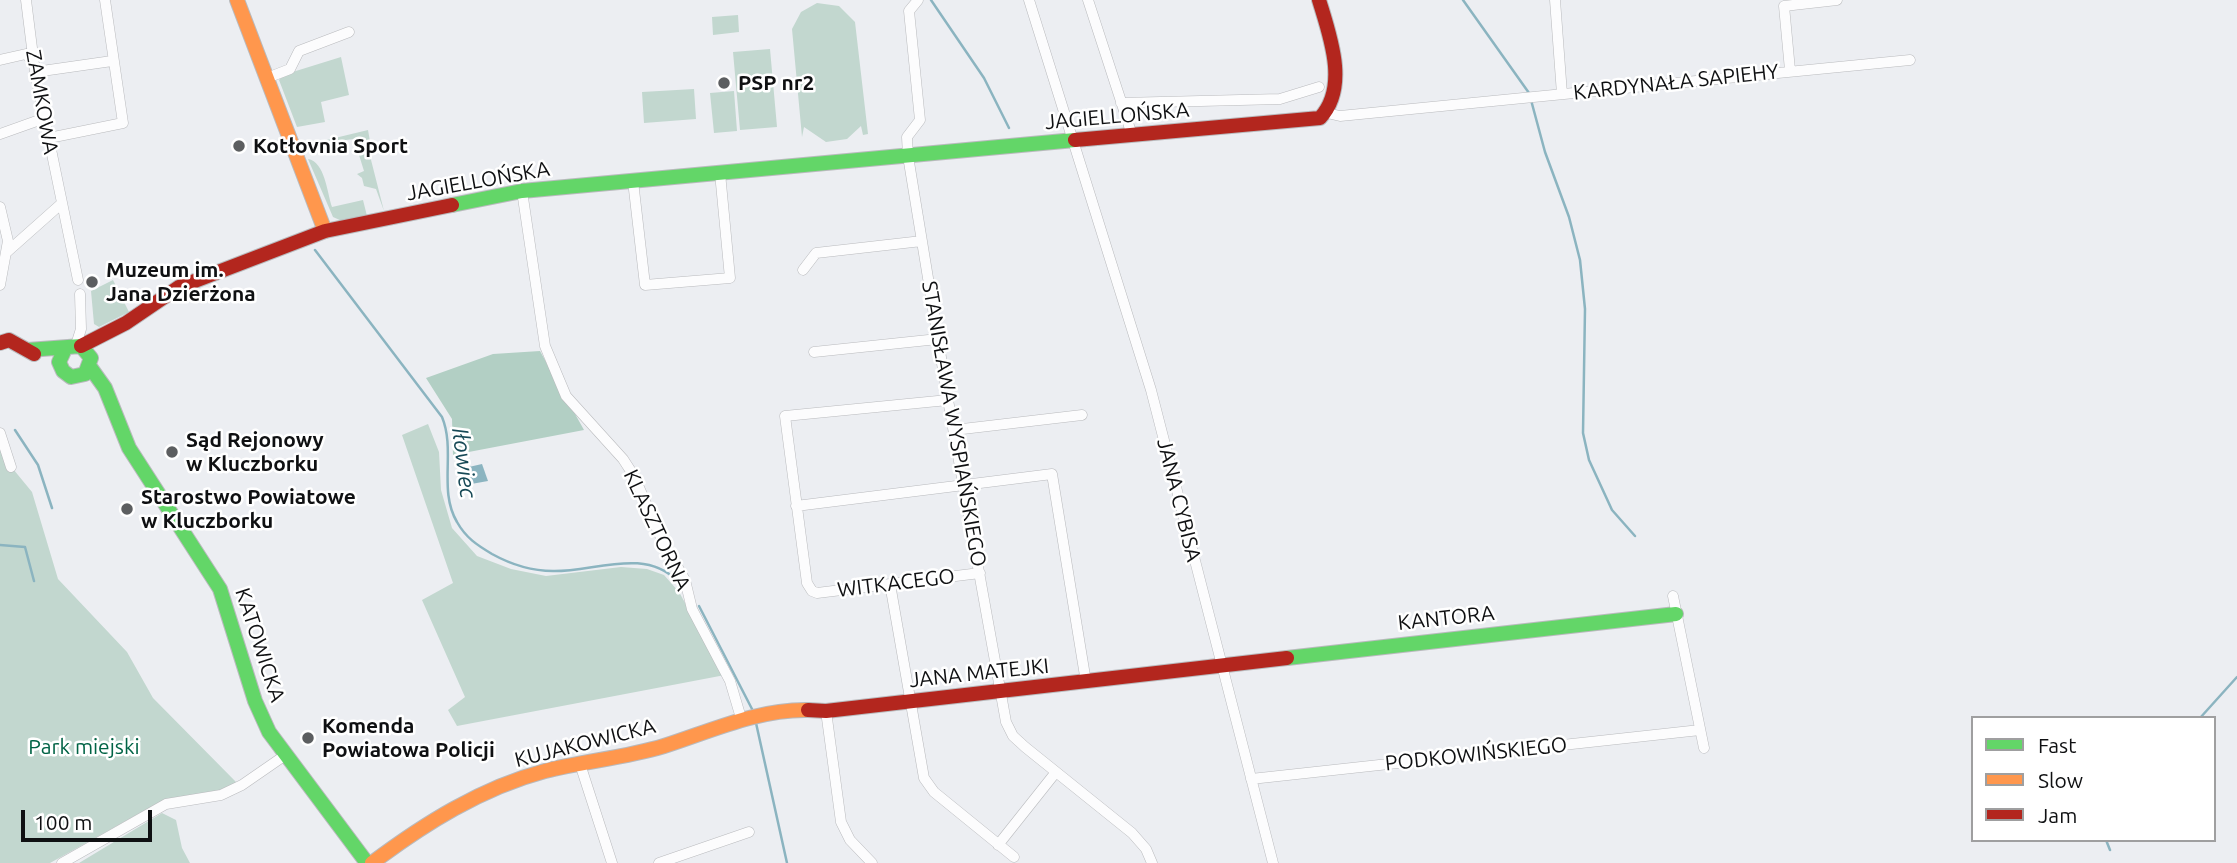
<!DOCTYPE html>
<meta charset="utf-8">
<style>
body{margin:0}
#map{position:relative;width:2237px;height:863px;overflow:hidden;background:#eceef2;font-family:Ubuntu,sans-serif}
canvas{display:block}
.legend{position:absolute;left:1971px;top:716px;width:245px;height:126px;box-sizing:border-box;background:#fff;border:2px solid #9f9fa0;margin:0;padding:9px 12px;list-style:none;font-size:21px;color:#0f1012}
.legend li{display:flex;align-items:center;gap:14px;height:35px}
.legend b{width:35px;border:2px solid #9f9fa0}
.scale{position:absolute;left:21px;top:810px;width:131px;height:32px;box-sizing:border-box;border:4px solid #0f1012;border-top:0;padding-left:9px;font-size:21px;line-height:24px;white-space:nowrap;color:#0f1012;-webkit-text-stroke:5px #fff;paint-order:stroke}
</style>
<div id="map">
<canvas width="2237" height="863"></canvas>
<ul class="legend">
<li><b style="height:9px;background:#63d668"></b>Fast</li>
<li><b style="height:9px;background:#ff974d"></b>Slow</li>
<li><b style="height:9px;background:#b3261e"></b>Jam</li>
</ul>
<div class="scale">100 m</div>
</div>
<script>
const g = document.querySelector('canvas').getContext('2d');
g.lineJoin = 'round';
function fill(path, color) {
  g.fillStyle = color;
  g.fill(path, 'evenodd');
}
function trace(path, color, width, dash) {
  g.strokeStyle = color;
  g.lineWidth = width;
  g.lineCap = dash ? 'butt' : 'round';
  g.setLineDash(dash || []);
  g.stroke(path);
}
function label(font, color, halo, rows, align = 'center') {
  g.font = font + ' Ubuntu,sans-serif';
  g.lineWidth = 5;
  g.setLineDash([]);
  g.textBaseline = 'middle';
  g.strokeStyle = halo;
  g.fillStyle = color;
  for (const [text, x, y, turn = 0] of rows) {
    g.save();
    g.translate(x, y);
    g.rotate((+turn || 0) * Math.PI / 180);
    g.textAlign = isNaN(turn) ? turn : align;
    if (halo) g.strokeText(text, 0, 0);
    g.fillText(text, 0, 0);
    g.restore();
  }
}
fill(new Path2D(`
 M817,3L839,6L855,22L868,134L863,135L861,126L847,139L826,142L804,127L802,137L792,29L801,12Z
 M738,15L739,32L713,35L712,17Z
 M770,49L777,127L740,130L733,52Z
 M341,57L349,95L321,102L325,122L297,127L279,80L283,75Z
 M694,89L696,119L644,123L642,92Z
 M734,91L737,131L714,133L710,93Z
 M368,130L371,147L368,148L369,152L384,211L376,189L364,186L362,178L357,174L364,171L354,139L306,145Z
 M308,159C325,162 327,192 332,207L363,200L367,216L342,221L333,217Z
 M113,280L129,312L99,327L94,324L91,291Z
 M428,424L439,452L441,490L452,528L477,556L511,569L546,576L621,567L647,569L664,575L679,592L725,675L457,726L448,710L465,697L422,600L453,583L402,435Z
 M0,448L4,458L32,492L58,579L127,652L153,698L238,784L220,792L158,803L50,863H0Z
 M162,813L176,820L182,848L190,863H79Z`), '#c2d7cf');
fill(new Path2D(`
 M540,351L584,430L453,455L452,419L426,378L493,354Z`), '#b2cfc4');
fill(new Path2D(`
 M482,464L488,481L460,486V469Z`), '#8bb4c0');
trace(new Path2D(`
 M931,0L984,78L1009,128
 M1463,0L1529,93
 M1531,100L1545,152L1569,217L1580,260L1585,309L1583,433L1589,460L1612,510L1635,536
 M315,250L442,417C456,451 438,490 457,522C466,538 477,545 492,554C512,565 531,571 553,571C593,572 645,547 677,581
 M15,430L38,465L52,508
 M0,545L25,547L34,581
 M699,606L752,709
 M2200,718L2237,677
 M756,723L787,863
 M2106,840L2110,850`), '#8bb4c0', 2.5);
const street = new Path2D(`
 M26,0L35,72L78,280
 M918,0L909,11L920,120L907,137L908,156L948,400L1006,722L1013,736L1025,747L1132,833L1146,849L1152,863
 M1029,0L1151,390L1273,863
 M1088,0L1132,135
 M1555,0L1562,94
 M0,60L26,54L33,62
 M1790,70L1784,6L1837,0
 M35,72L112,61
 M267,78L290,69L299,51L349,32
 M1121,103L1280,99L1319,87
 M1327,113L1340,116L1910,60
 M0,134L45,118
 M49,138L123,123L105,0
 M633,181L645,285L730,278L720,173
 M522,191L545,346L566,396L623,459L634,476L662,540L685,580L692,609L730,681L741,718
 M0,207L8,241L0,285
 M7,252L61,204
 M803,270L816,253L922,241
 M76,345L81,329L80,294
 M814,352L938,339
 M948,400L785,416L807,583L812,591L817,593L980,573
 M954,430L1082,415
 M0,433L11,467
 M796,506L1052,474L1086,682
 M890,584L924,778L934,792L1014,857
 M1673,596L1704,748
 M826,711L841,822L850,840L872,863
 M580,764L612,863
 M1251,779L1700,730
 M998,845L1056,772
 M62,863L166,804L221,795L242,785L284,756
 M659,863L749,832`);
const fast = new Path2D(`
 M452,205L522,191L1075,140
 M28,350L81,346L91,358L85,374L71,377L63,371L59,362L65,349
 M90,367L105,388L129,448L220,589L255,701L269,732L367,863
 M1287,658L1676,614`);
const slow = new Path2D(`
 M237,0L325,231
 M372,863C424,824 481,788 545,771C584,761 625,758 664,746C711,731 758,709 808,710`);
const jam = new Path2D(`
 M1075,140L1320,118C1349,87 1330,36 1319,0
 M0,343L9,340L34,354
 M81,346L126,323L179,287L325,231L452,205
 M808,710L826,711L1287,658`);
trace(street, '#b9babd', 11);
trace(fast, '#b9babd', 16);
trace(slow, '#b9babd', 16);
trace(jam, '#b9babd', 16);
trace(street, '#fcfcfd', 10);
trace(fast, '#63d668', 14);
trace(slow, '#ff974d', 14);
trace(jam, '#b3261e', 14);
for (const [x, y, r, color] of [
 [724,83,7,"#5c5e60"],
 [239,146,7,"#5c5e60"],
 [92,282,7,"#5c5e60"],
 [172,452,7,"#5c5e60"],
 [127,509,7,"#5c5e60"],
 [308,738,7,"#5c5e60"]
]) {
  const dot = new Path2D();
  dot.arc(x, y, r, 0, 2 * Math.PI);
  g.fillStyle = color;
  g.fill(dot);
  trace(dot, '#fff', 2.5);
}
label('21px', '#0f1012', '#fff', [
 ["KARDYNAŁA SAPIEHY",1676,82,-6],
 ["ZAMKOWA",42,102,80],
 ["JAGIELLOŃSKA",1117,116,-5],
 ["JAGIELLOŃSKA",478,181,-10],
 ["STANISŁAWA WYSPIAŃSKIEGO",954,424,80],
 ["JANA CYBISA",1179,500,76],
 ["KLASZTORNA",657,530,65],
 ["WITKACEGO",896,583,-7],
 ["KANTORA",1446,618,-6],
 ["KATOWICKA",260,645,72],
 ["JANA MATEJKI",979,673,-6],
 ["KUJAKOWICKA",585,743,-14],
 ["PODKOWIŃSKIEGO",1476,754,-6]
]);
label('bold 21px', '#0f1012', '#fff', [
 ["PSP nr2",738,83],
 ["Kotłovnia Sport",253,146],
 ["Muzeum im.",106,270],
 ["Jana Dzierżona",106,294],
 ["Sąd Rejonowy",186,440],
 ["w Kluczborku",186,464],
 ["Starostwo Powiatowe",141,497],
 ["w Kluczborku",141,521],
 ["Komenda",322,726],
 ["Powiatowa Policji",322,750]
], 'left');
label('21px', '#006345', '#fff', [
 ["Park miejski",84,747]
]);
label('italic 23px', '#174956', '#fff', [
 ["Iłowiec",464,463,83]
]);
</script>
